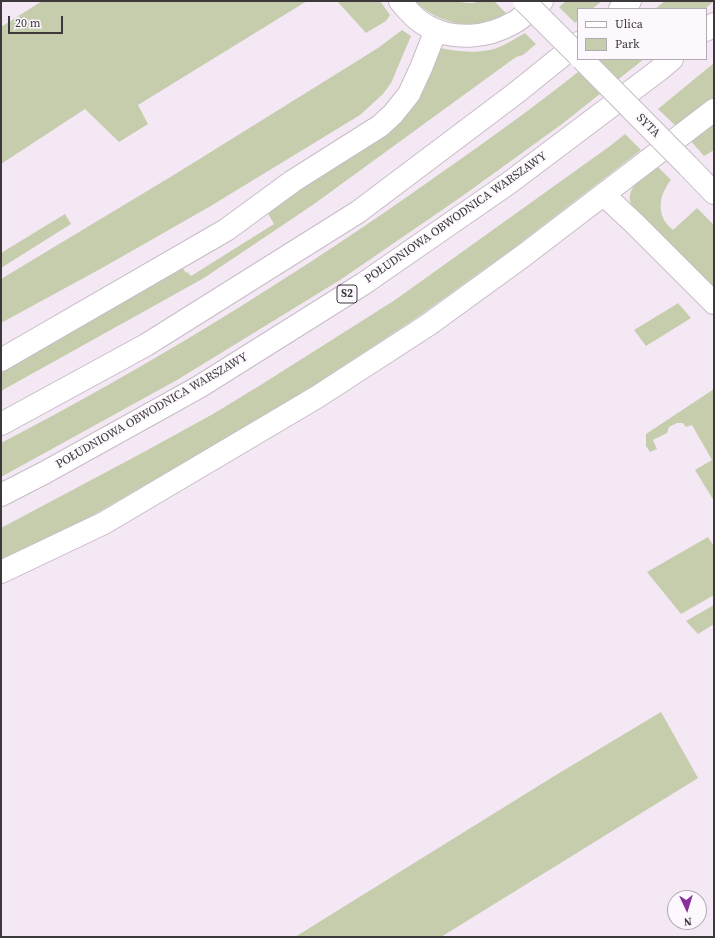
<!DOCTYPE html>
<meta charset="utf-8">
<style>
body{margin:0}
#map{position:relative;width:715px;height:938px;overflow:hidden;background:#f3e8f4;font-family:"Source Serif 4",serif}
canvas{display:block}
.frame{position:absolute;inset:0;border:2px solid #3c383c;pointer-events:none}
.legend{position:absolute;left:577px;top:8px;width:130px;height:52px;box-sizing:border-box;background:#fdf7fe;border:1px solid #b0abb0;margin:0;padding:5px 7px;list-style:none;font-size:12px;color:#3c383c}
.legend li{display:flex;align-items:center;gap:8px;height:20px}
.legend b{width:20px;border:1px solid #b0abb0}
.north{position:absolute;left:667px;top:890px;width:40px;height:40px;box-sizing:border-box;background:#fdf7fe;border:1px solid #b0abb0;border-radius:50%;rotate:176deg;font-size:11px;font-weight:700;line-height:16px;text-align:center;color:#3c383c}
.north::after{content:'';display:block;margin:auto;width:14px;height:18px;background:#892f9b;clip-path:polygon(50% 0,100% 100%,50% 72%,0 100%)}
.scale{position:absolute;left:8px;top:16px;width:55px;height:18px;box-sizing:border-box;border:2px solid #3c383c;border-top:0;padding-left:5px;font-size:12px;line-height:14px;white-space:nowrap;color:#3c383c;-webkit-text-stroke:3px #fdf7fe;paint-order:stroke}
</style>
<div id="map">
<canvas width="715" height="938"></canvas>
<div class="frame"></div>
<ul class="legend">
<li><b style="height:5px;background:#fff"></b>Ulica</li>
<li><b style="height:11px;background:#c6cdad"></b>Park</li>
</ul>
<div class="north">N</div>
<div class="scale">20 m</div>
</div>
<script>
const g = document.querySelector('canvas').getContext('2d');
g.lineJoin = 'round';
function fill(path, color) {
  g.fillStyle = color;
  g.fill(path, 'evenodd');
}
function trace(path, color, width, dash) {
  g.strokeStyle = color;
  g.lineWidth = width;
  g.lineCap = dash ? 'butt' : 'round';
  g.setLineDash(dash || []);
  g.stroke(path);
}
function label(font, color, halo, rows, align = 'center') {
  g.font = font + ' "Source Serif 4",serif';
  g.lineWidth = 4;
  g.setLineDash([]);
  g.textBaseline = 'middle';
  g.strokeStyle = halo;
  g.fillStyle = color;
  for (const [text, x, y, turn = 0] of rows) {
    g.save();
    g.translate(x, y);
    g.rotate((+turn || 0) * Math.PI / 180);
    g.textAlign = isNaN(turn) ? turn : align;
    if (halo) g.strokeText(text, 0, 0);
    g.fillText(text, 0, 0);
    g.restore();
  }
}
fill(new Path2D(`
 M42,1H307L138,105L148,124L119,142L85,109L1,164V27Z
 M337,1H380L390,15L386,21L366,33Z
 M414,1H454L467,3H474L479,1H494L507,14C500,18 492,23 484,24C467,28 447,22 432,14C426,11 420,5 414,1Z
 M566,1H602L592,9H578V20L575,23L559,7Z
 M665,1H714L705,9H655Z
 M402,30L411,36L391,83L383,94L360,115L209,207L102,268L1,323V279L177,173L378,48Z
 M525,33L536,44L523,55L516,57L314,204L277,229L204,278L1,391V367L180,264L186,273L187,272L191,276L274,224L266,210L393,124L437,47C456,52 479,54 497,48C507,44 516,38 525,33Z
 M594,59H644L562,124L461,197L340,280L177,380L1,477V443C144,369 282,284 414,192C475,149 537,106 594,59Z
 M714,63V98L676,126L658,109Z
 M714,122V150L704,156L690,140Z
 M625,134L641,150L511,250L419,316L319,382L254,422L57,536L1,564V528L142,453L213,414L259,386L395,300L610,146Z
 M657,166L671,180C662,191 657,206 664,220C666,224 670,227 673,230L697,208L714,225V290L634,212C633,208 630,204 630,200C628,185 647,174 657,166Z
 M65,214L71,224L1,268V253Z
 M678,303L691,318L646,346L634,330L672,307Z
 M714,389V501L695,470L712,460L692,425L686,427L683,423H677L669,427L667,433L653,440L657,449L650,452L646,446V434Z
 M708,537L714,546V595L681,614L647,572Z
 M714,605V624L698,634L686,621Z
 M661,712L698,778L441,937H295L551,778Z`), '#c6cdad');
const minor = new Path2D(`
 M400,1C407,10 416,20 427,26C453,41 487,38 513,23C523,18 532,8 542,1
 M688,166L714,193
 M604,195L634,223L714,303
 M1,360L226,230L293,181L380,126L393,114L409,94L421,68L436,30
 M1,572L104,523L317,397L428,325L523,256L714,110`);
const highway = new Path2D(`
 M620,9L630,1
 M706,30L714,24
 M1,424L146,345L358,212L516,93L578,43
 M1,495L44,473L199,387L363,284L509,183L659,70L672,59`);
trace(minor, '#c6bcc7', 24);
trace(highway, '#c6bcc7', 24);
trace(minor, '#fff', 22);
trace(highway, '#fff', 22);
const minorBridge = new Path2D(`
 M524,1L578,55
 M582,59L688,166`);
trace(minorBridge, '#c6bcc7', 24, []);
trace(minorBridge, '#fff', 22);
for (const [x, y, w] of [
 [347,294,20]
]) {
  const box = new Path2D();
  box.roundRect(x - w / 2, y - 9, w, 18, 3);
  g.fillStyle = '#fdf7fe';
  g.fill(box);
  trace(box, '#3c383c', 1);
}
label('bold 11px', '#3c383c', null, [
 ["S2",347,294]
]);
label('12px', '#3c383c', '#fdf7fe', [
 ["SYTA",648,126,45],
 ["POŁUDNIOWA OBWODNICA WARSZAWY",456,218,-35],
 ["POŁUDNIOWA OBWODNICA WARSZAWY",152,411,-30]
]);
</script>
